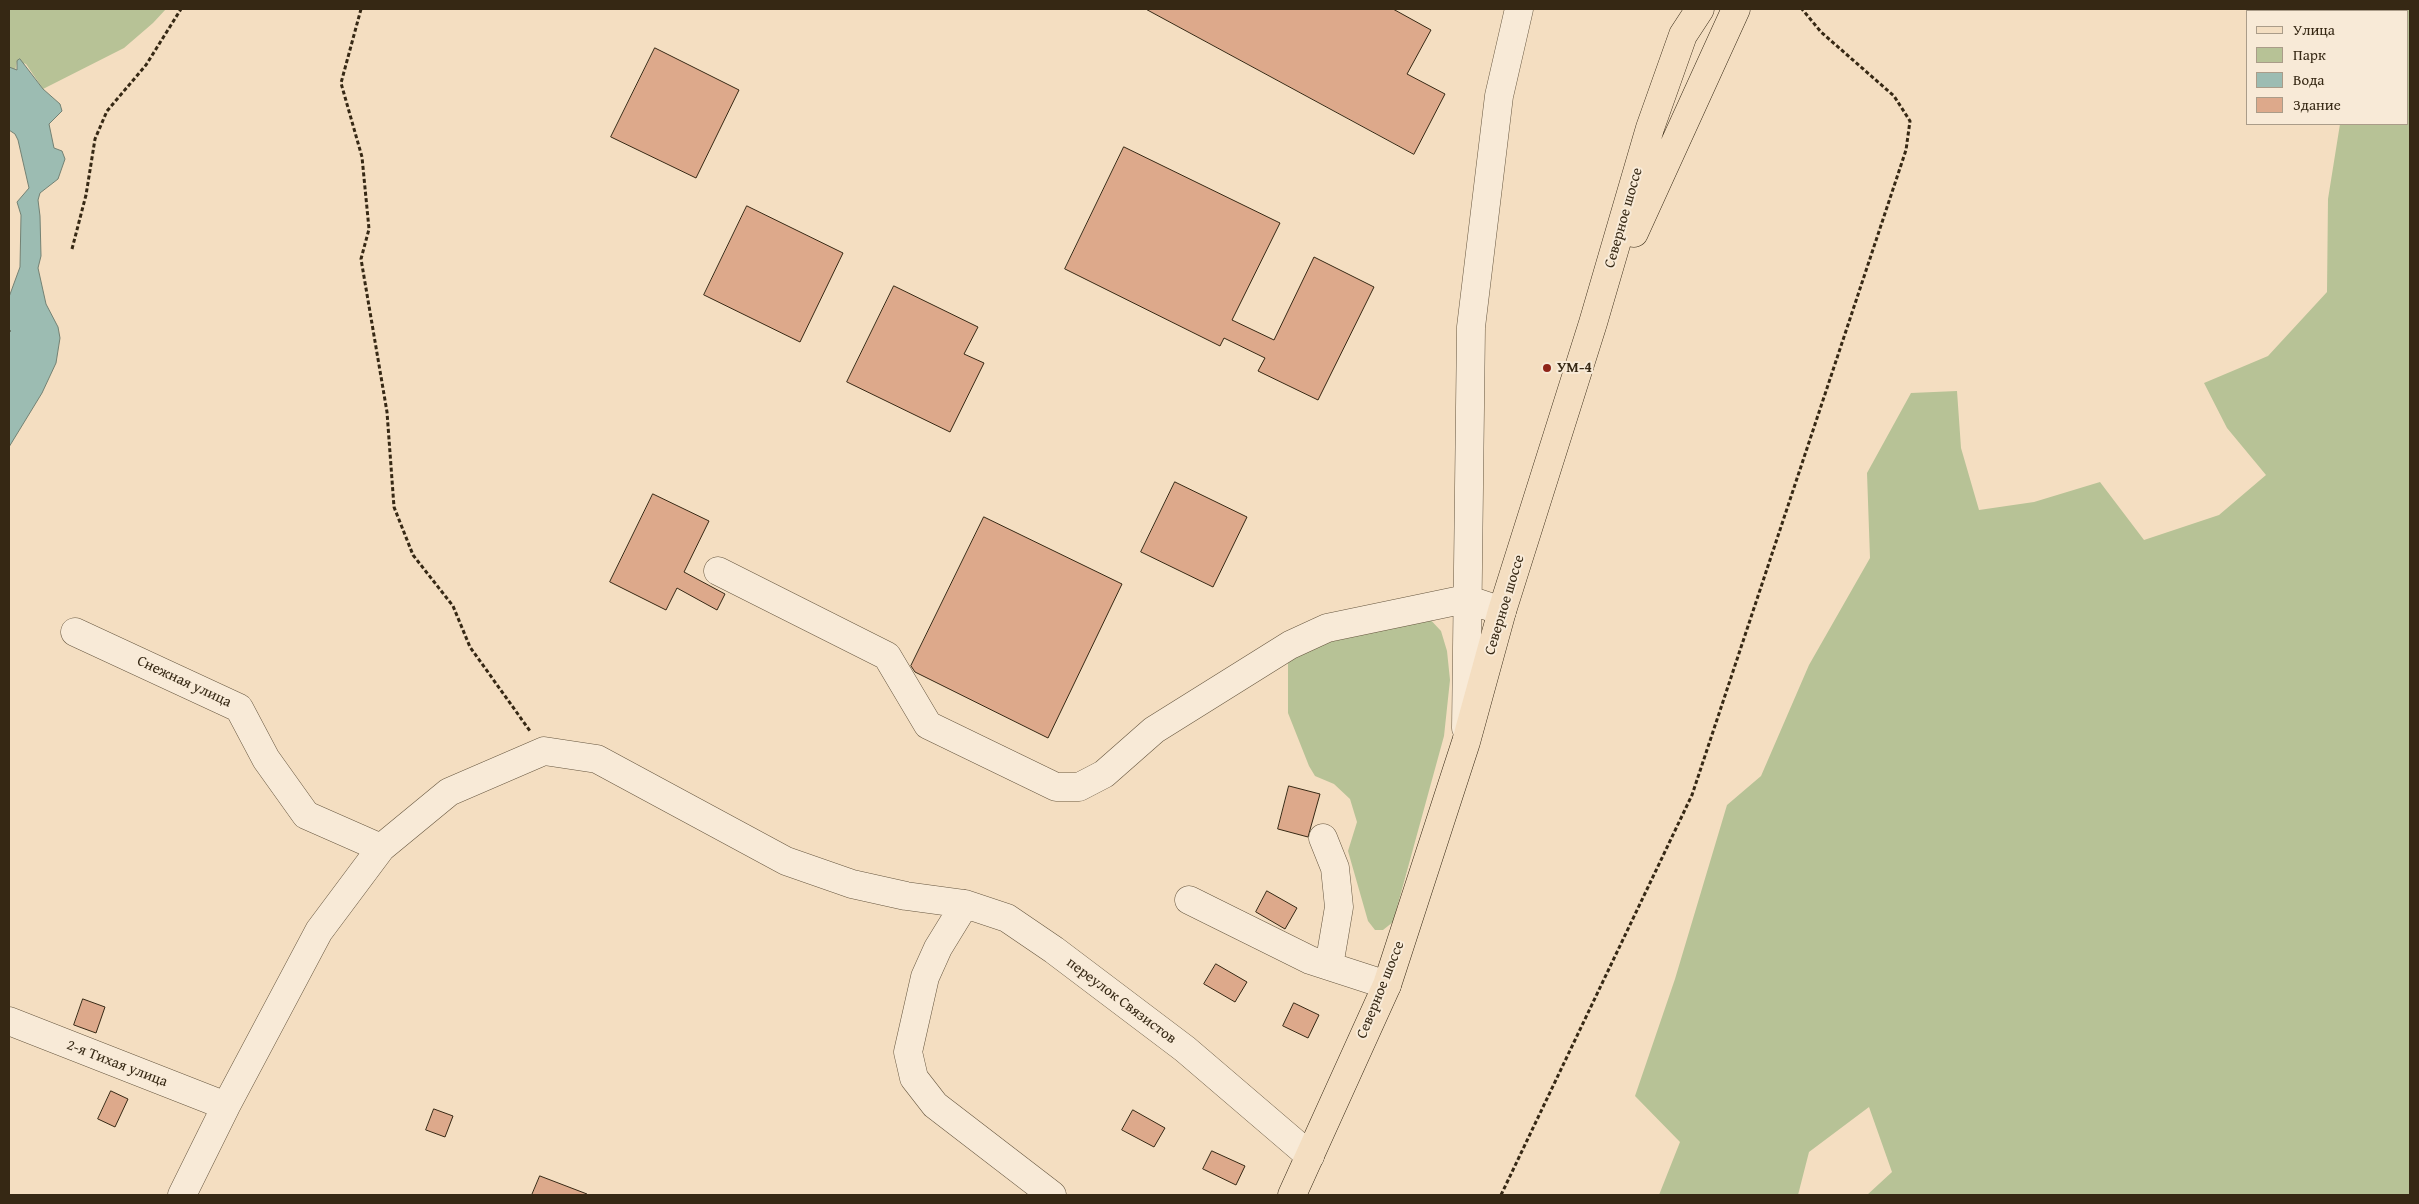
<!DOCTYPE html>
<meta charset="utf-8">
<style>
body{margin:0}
#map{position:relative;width:2419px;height:1204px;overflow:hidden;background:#f4dec1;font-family:"Gentium Book Plus",serif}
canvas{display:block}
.frame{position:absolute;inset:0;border:10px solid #362814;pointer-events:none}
.legend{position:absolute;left:2246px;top:10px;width:162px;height:115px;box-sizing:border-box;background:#f8ead7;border:1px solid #aa9c89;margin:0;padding:6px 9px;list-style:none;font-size:15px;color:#362814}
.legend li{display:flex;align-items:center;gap:10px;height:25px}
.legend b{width:25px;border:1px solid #aa9c89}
</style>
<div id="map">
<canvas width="2419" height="1204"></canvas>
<div class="frame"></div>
<ul class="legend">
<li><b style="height:6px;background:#f4dec1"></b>Улица</li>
<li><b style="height:14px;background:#b7c296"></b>Парк</li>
<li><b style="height:14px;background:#9cbcb2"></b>Вода</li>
<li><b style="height:14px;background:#dda98b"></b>Здание</li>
</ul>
</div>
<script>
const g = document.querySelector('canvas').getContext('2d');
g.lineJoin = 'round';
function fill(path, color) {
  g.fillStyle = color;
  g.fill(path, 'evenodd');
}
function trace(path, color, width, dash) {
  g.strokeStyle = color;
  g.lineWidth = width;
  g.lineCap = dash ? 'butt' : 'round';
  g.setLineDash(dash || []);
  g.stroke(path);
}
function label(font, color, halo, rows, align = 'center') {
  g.font = font + ' "Gentium Book Plus",serif';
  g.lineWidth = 4;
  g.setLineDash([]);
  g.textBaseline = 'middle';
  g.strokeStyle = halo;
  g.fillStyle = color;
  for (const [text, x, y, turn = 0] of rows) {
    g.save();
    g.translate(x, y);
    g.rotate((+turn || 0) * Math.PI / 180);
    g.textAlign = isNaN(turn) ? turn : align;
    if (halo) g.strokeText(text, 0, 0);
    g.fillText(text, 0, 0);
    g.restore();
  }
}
fill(new Path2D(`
 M9,9H166L153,23L124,48L43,89L26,64L17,61L15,71L9,67Z
 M2277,9H2410V1195H1867L1892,1172L1869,1107L1809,1152L1798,1195H1659L1680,1142L1635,1096L1675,979L1727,805L1761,776L1809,665L1870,558L1867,473L1911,393L1957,391L1961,448L1979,510L2034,502L2100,482L2144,540L2219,515L2266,475L2227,428L2204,383L2268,356L2327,292L2328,199L2340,124H2408V11H2277Z
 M1427,616L1441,631L1447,651L1450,680L1444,736L1393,922L1383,930H1375L1368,921L1348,851L1357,822L1350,799L1334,784L1315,776L1309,766L1288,713V661L1304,645Z`), '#b7c296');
const water = new Path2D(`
 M20,59L43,89L60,104L62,111L49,124L54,148L62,151L65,159L58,179L40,193L38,200L40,216L41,256L38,268L46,304L58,327L60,338L56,363L42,393L9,447V333L11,331L9,329V297L20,267L21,215L17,202L29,188L18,140L15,134L9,130V67L17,70V61Z`);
fill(water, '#9cbcb2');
trace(water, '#738173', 1);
const building = new Path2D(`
 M1146,9H1393L1431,30L1407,74L1445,94L1414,154Z
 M655,48L739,90L696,178L611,137Z
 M1124,147L1280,223L1232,320L1274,340L1314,257L1374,287L1318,400L1258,371L1265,358L1224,338L1220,346L1065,269Z
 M747,206L843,253L800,342L704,295Z
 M894,286L978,327L964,354L984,363L950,432L847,382Z
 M1175,482L1247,517L1213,587L1141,552Z
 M653,494L709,521L684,572L725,594L717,610L677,588L666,610L610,582Z
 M984,517L1122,584L1048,738L915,672L911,666Z
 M1289,786L1320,794L1308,837L1278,829Z
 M1267,891L1297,908L1285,929L1256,912Z
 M1216,964L1247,982L1235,1002L1204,984Z
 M83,999L105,1007L96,1033L74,1025Z
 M1294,1003L1319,1015L1308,1038L1283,1026Z
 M111,1091L128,1099L115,1127L98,1119Z
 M434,1109L453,1116L445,1137L426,1130Z
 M1133,1110L1165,1128L1154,1147L1122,1130Z
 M1212,1151L1245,1166L1236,1185L1203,1169Z
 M540,1176L587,1194V1195H532Z`);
fill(building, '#dda98b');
trace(building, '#362814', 1);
const minor = new Path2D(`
 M718,571L887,656L928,725L1056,787H1079L1104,774L1154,730L1290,645L1327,628L1466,599L1502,611
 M75,632L239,708L266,759L306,815L381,848
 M1466,728L1471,327L1499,96L1519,9
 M1323,838L1335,868L1339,907L1329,966
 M1189,900L1310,960L1387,985
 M965,904L938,948L925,977L908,1052L914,1078L935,1105L1052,1195
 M9,1021L226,1106
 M182,1195L226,1106L319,931L381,848L449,792L544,751L597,759L786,861L852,884L906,896L965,904L1007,918L1054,950L1185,1049L1310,1156`);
const major = new Path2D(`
 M1634,233L1736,9
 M1292,1195L1387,985L1466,742L1502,611L1593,323L1650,128L1683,35L1700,9`);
trace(minor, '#66563f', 29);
trace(major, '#362814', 29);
trace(new Path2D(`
 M361,9L341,83L362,157L369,229L361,259L387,412L394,507L413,555L453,606L470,647L530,731
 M72,249L86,195L95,139L107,111L146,65L181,9
 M1501,1195L1692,795L1906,150L1910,121L1894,96L1821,32L1802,9`), '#362814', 3, [4, 2.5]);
trace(minor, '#f8ead7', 28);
trace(major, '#f4dec1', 28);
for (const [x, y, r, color] of [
 [1547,368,5,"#8f2418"]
]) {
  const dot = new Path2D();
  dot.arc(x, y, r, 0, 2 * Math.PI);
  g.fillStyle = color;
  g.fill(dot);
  trace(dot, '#f8ead7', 2);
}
label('15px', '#362814', '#f8ead7', [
 ["Северное шоссе",1624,218,-74],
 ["Северное шоссе",1505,605,-73],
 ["Снежная улица",184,682,25],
 ["Северное шоссе",1381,990,-68],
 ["переулок Связистов",1121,1001,37],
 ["2-я Тихая улица",117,1064,21]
]);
label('bold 15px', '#362814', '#f8ead7', [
 ["УМ-4",1557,368]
], 'left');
</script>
